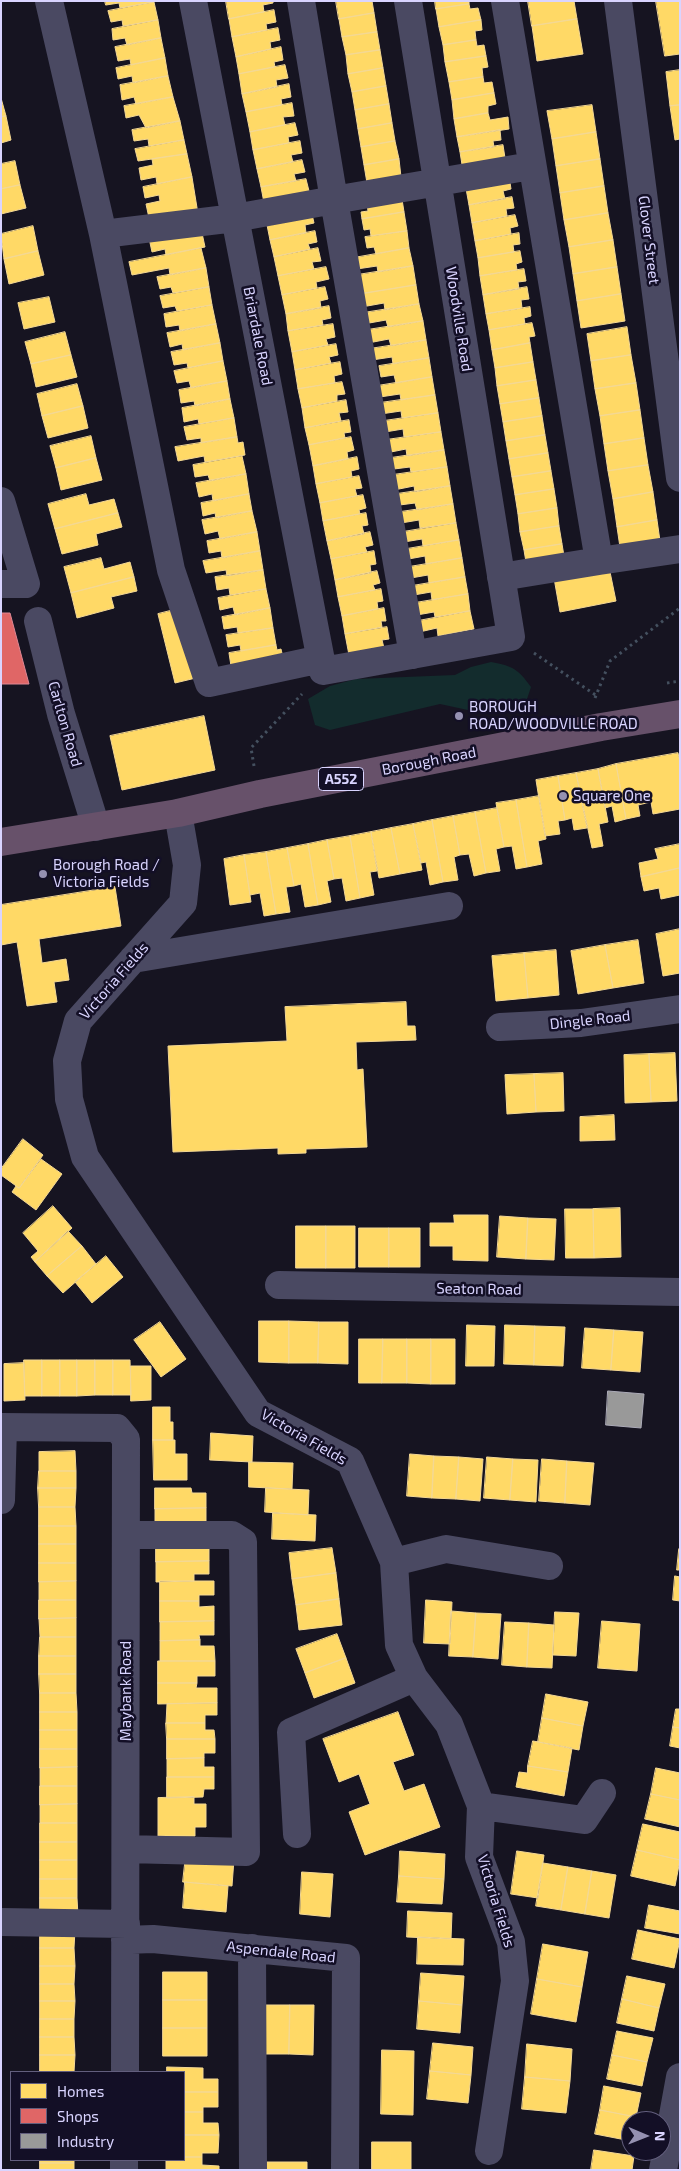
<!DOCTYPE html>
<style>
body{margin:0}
#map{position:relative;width:681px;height:2171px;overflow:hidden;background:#161421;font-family:"Exo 2",sans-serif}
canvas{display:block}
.frame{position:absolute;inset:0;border:2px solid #d9d4ff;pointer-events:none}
.legend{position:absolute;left:10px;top:2071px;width:175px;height:90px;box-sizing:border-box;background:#130f26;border:1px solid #625e7d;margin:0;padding:6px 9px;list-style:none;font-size:15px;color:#d9d4ff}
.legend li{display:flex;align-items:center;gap:10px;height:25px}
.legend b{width:25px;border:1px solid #625e7d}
.north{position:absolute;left:621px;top:2111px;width:50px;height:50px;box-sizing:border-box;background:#130f26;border:1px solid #625e7d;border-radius:50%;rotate:91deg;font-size:14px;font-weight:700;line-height:20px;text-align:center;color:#d9d4ff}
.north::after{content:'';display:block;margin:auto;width:18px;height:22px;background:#9591b1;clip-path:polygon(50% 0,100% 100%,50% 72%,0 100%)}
</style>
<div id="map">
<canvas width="681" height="2171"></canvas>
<div class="frame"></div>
<ul class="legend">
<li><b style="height:14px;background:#ffd966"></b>Homes</li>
<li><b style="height:14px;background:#e06666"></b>Shops</li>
<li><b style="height:14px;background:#999"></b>Industry</li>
</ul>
<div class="north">N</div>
</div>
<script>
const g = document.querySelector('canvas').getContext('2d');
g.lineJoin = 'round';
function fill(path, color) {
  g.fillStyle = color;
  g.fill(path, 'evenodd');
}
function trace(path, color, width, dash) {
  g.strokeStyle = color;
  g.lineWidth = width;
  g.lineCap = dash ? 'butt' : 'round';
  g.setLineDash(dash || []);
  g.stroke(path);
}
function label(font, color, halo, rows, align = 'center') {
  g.font = font + ' "Exo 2",sans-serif';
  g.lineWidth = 5;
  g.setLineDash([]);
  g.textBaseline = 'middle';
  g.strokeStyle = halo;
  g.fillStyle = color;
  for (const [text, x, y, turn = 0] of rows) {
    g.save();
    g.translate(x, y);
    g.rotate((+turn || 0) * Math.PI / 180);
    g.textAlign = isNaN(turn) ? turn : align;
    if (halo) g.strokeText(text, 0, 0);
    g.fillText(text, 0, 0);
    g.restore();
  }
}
fill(new Path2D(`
 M491,662C513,666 518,669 531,687L526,702L494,705L477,712L440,704L330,730L315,725L308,699L330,686L356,679L455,675L471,667Z`), '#132c2d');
const homes = new Path2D(`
 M105,1H154V2L120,8L119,3L106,5Z
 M226,1H273V3L263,5L264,12L229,19Z
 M336,1H372L374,13L339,19Z
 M435,1H469V4L436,9Z
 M528,1H574L577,19L532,26Z
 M656,1H680V54L665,56Z
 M154,2L158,20L123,26L122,20L111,22L108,11Z
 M469,4L470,9L478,8L481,20L439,27L436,9Z
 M274,10L276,22L266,24L267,30L232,37L229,19Z
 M374,13L377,32L342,37L339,19Z
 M577,19L583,54L537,61L532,26Z
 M158,20L161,38L127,45L125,38L113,40L112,29Z
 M481,20L482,30L475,31L476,40L443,45L439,27Z
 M278,28L280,40L270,42L271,49L236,57L232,37Z
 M377,32L380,50L346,55L342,37Z
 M161,38L165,58L131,65L130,59L118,61L115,47Z
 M476,40L477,46L484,45L486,56L445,62L443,45Z
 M281,47L283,60L274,62L275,67L239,74L236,57Z
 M380,50L383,68L348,74L346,55Z
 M486,56L488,67L482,68L483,77L449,82L445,62Z
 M165,58L168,76L133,83L132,76L118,79L116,68Z
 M285,65L288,78L276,80L277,87L242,94L239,74Z
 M383,68L386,86L352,92L348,74Z
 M680,70V105L670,106L666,72Z
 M168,76L173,97L136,104L134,97L122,100L120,85Z
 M483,77L484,83L492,82L494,93L452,100L449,82Z
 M289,84L291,97L281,99L282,105L246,112L242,94Z
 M386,86L389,104L355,110L352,92Z
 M494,93L496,104L488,106V113L454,119L452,100Z
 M173,97L180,121L146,128L139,115L126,118L124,106Z
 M1,98L6,116L1,117Z
 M292,103L294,116L283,117L285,125L250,132L246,112Z
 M389,104L392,123L358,129L355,110Z
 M592,105L596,132L552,139L547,111Z
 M680,105V139L675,140L670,106Z
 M488,113L490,120L508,117L509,129L457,137L454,119Z
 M6,116L11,140L1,143V117Z
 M180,121L184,140L149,146L148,139L134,141L132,130Z
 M295,123L298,135L288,137L289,143L253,150L250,132Z
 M392,123L395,141L361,147L358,129Z
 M500,130L501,140L493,141L494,147L460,152L457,137Z
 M596,132L600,159L556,166L552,139Z
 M184,140L187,154L138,161L135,149Z
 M300,141L302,153L291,155L293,162L257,169L253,150Z
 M395,141L399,159L364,165L361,147Z
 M503,145L505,158L463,171L460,152Z
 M187,154L192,177L157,184L156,177L141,180L139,168L153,165L152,159Z
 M399,159L401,177L367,183L364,165Z
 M600,159L604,186L560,193L556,166Z
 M302,160L305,172L294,174L296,181L261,187L257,169Z
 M15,161L20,185L1,189V164Z
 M509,176L511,189L503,191L505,199L469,205L465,183Z
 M192,177L198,214L149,218L146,204L160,201L159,195L145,198L143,187Z
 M306,179L309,191L265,208L261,187Z
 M20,185L26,208L1,214V189Z
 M604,186L608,213L564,220L560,193Z
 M401,193L404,212L362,219L361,212L368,211L366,198Z
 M512,197L514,208L506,209L507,216L472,223L469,205Z
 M311,210L314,223L305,225L306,233L270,240L266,220Z
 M404,212L407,231L371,236L370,229L364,230L362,219Z
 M608,213L613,240L569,247L564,220Z
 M515,215L518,226L510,228L511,234L475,241L472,223Z
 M33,226L38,251L4,259L1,234Z
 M315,231L317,242L308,244L310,249L274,257L270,240Z
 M407,231L409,248L376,254L374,247L367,248L365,237Z
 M202,233L205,247L166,255L165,249L152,252L149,238Z
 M519,233L520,244L513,245L514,252L478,258L475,241Z
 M613,240L617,267L573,274L569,247Z
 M201,248L206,268L170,275L169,268L132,275L129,262Z
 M318,248L321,261L312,262L314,269L278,276L274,257Z
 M409,248L413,266L378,272L377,266L350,270L348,259Z
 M38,251L44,275L9,284L4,259Z
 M520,251L522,262L516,264L517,270L480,276L478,258Z
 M413,266L416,285L354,295L351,276Z
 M326,267L329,279L316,282L317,288L282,295L278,276Z
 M617,267L621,294L577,301L573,274Z
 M206,268L209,287L173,293L171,287L160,289L157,277Z
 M524,269L526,281L518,282L519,289L483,295L480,276Z
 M416,285L419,304L385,310L384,303L356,308L354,295Z
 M209,287L212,305L177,311L175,306L163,308L160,296Z
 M325,287L328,299L320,301L321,308L286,314L282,295Z
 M527,287L529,299L521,300L522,308L486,314L483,295Z
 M621,294L625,321L581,328L577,301Z
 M49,297L55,322L24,329L18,303Z
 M419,304L423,321L388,327L386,320L358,325L357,314Z
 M212,305L216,324L180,331L179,325L166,327L164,314Z
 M329,306L331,318L322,320L323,325L288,331L286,314Z
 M530,307L531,316L524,318L525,324L489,330L486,314Z
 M423,321L426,340L391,346L389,339L363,344L361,331Z
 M532,323L535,336L529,337L530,343L492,350L489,330Z
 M216,324L220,343L183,350L182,344L170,347L167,333Z
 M333,324L335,337L326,339L328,345L292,352L288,331Z
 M627,327L631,355L591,361L587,334Z
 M65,332L71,355L31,364L25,342Z
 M426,340L429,358L393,364L392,357L365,361L363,350Z
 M220,343L223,361L188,368L187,363L174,365L171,352Z
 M530,343L533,362L495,368L492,350Z
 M336,344L338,355L329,357L331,363L295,370L292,352Z
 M71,355L77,377L36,387L31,364Z
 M631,355L636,383L595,389L591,361Z
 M429,358L432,377L396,383L394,375L381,377L379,366Z
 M223,361L227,381L191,388L189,381L177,383L174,371Z
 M340,362L342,374L334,376L335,383L298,389L295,370Z
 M533,362L536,380L497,386L495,368Z
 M432,377L435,395L401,400L400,394L373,398L371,387Z
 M536,380L539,398L500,404L497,386Z
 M227,381L230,399L195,406L194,401L181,403L179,390Z
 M342,382L345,394L337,395V401L302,408L298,389Z
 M636,383L640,410L600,416L595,389Z
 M77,384L83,406L42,416L37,394Z
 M435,395L438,413L402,418L401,411L374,415L373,404Z
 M539,398L542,416L503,422L500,404Z
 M230,399L234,418L199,424L198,419L184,422L182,408Z
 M346,400L348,412L339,413L341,421L305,428L302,408Z
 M83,406L88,428L48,438L42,416Z
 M640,410L644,438L604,444L600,416Z
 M438,413L441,432L404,437L403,429L379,433L377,422Z
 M542,416L545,435L506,441L503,422Z
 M234,418L237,437L201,443V438L187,440L184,427Z
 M349,420L351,432L344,433L345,438L309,445L305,428Z
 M441,432L444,450L407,456L406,449L381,454L379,441Z
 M545,435L548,453L509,459L506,441Z
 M91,436L96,458L56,468L50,446Z
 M237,437L238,443L243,442L245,455L205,462L204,456L178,461L175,447Z
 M351,437L354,450L347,452L348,459L313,466L309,445Z
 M644,438L648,465L608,471L604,444Z
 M444,450L447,467L411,472L410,467L386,470L384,459Z
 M548,453L551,471L512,477L509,459Z
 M242,456L246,474L210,481L208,475L195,477L193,465Z
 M357,457L359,469L351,471L352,477L316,484L313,466Z
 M96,458L102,480L61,490L56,468Z
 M648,465L653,492L613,499L608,471Z
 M447,467L450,486L415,492L414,486L389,491L386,476Z
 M551,471L554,489L515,495L512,477Z
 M246,474L249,494L213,501L212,494L199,497L196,483Z
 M359,476L362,488L355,489L357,496L320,503L316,484Z
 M450,486L453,504L417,510L415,503L392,506L390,495Z
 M554,489L557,508L518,514L515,495Z
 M653,492L657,520L617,527L613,499Z
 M86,494L89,505L114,499L118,513L55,529L48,504Z
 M249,494L252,511L216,518L215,513L203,516L201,503Z
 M363,495L366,508L359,510L360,514L323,521L320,503Z
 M453,504L456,523L420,528L419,520L395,524L394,513Z
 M557,508L559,526L520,532L518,514Z
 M252,511L257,532L220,539L218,531L205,534L202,520Z
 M118,513L122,527L96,534L98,545L62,554L55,529Z
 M366,513L368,525L362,526L364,534L327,541L323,521Z
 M657,520L661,548L621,554L617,527Z
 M456,523L459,540L423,546L422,539L398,543L397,533Z
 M559,526L562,544L524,550L520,532Z
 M257,532L260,551L222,558L221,551L209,553L207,541Z
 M370,532L373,545L365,547L367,552L331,559L327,541Z
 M459,540L462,558L426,564L425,556L403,560L401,550Z
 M562,544L565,562L527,568L524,550Z
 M260,551L263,570L227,576L226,570L206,573L203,561Z
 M374,551L376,564L370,565L371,573L335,580L331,559Z
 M101,558L104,569L130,562L134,577L71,593L64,567Z
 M462,558L465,577L429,583L428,575L405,579L403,568Z
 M609,567L616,601L560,612L554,578Z
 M263,570L266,589L230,595L229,588L217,590L215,577Z
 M377,571L380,583L373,585L375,590L338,597L335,580Z
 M134,577L137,591L111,597L114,608L77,618L71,593Z
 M465,577L468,594L432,600L431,592L408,596L406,587Z
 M266,589L270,608L235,615L233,607L220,610L218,598Z
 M381,589L383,601L377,602L378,609L342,616L338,597Z
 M468,594L470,611L435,617L434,612L411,616L409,604Z
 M182,608L200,677L175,683L158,614Z
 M270,608L273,628L238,633L237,627L224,629L222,617Z
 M384,608L386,621H381L382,627L345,634L342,616Z
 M470,611L474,629L438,636L437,628L415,633L413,622Z
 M387,627L389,639L382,640L384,648L349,655L345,634Z
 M273,628L276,645L241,651L240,645L228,647L226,635Z
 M276,645L277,650L281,649L284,662L231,666L229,653Z
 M204,716L215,770L122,790L110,736Z
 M678,753L680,762V809L653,814L651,802L638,805L640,816L626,819L616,764Z
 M616,764L626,819L615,822L612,806L605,808L598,769Z
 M598,769L608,822L599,824L603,846L592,848L576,773Z
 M576,773L587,828L574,830L572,818L565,820L558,776Z
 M558,776L565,820L558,821L560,834L545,836L536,780Z
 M539,796L546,839L538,841L542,864L527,867L516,800Z
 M516,800L527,867L516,869L512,846L504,847L496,803Z
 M497,808L504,847L496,849L500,871L486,873L475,812Z
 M475,812L486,873L474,876L469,854L460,855L453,816Z
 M453,816L460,855L454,857L458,880L443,882L432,820Z
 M432,820L443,882L430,885L426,862L421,863L413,824Z
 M413,824L422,870L400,874L391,828Z
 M391,828L400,874L379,878L371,832Z
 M371,832L377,871L370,872L374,895L360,898L350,836Z
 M350,836L360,898L346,901L342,878L334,879L327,840Z
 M327,840L334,879L327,881L331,902L318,905L308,844Z
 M308,844L318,905L305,907L301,884L294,886L287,848Z
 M680,844V868L641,877L639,863L658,859L655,849Z
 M287,848L294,886L286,887L290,912L276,914L266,852Z
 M266,852L276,914L264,916L260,893L250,895L244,855Z
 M244,855L251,902L230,905L224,859Z
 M680,868V895L661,899L659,888L644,891L641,877Z
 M115,887L121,926L39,939L42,963L66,959L69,980L54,982L57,1002L27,1006L17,942L1,945V905Z
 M680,929V973L663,976L656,934Z
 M638,940L644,983L613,988L605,945Z
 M605,945L613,988L578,994L571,951Z
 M556,950L559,995L528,998L524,953Z
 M524,953L528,998L496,1001L492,956Z
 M406,1002L407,1026H415L416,1040L356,1042L357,1070L363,1069L367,1147L306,1149V1153L278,1154V1148L173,1152L168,1046L287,1041L285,1007Z
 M675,1053L677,1101L651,1102L649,1054Z
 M649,1054L651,1102L625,1103L624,1055Z
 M563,1073L564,1111L536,1112L534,1074Z
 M534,1074L536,1112L507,1114L505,1075Z
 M614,1115L615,1140L580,1141V1117Z
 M23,1139L43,1155L19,1188L1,1175V1169Z
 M41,1159L62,1174L36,1210L12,1192L16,1186L19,1188Z
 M53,1206L72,1228L35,1262L31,1257L38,1251L23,1233Z
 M620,1208L621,1257L594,1258L593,1209Z
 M565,1209H593L594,1258H566Z
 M454,1215H488V1261L453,1260V1246H430V1223H454Z
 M500,1216L528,1218L526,1259L497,1257Z
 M528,1218L556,1219L554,1260L526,1259Z
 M296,1226H326V1268H296Z
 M326,1226H355V1268H326Z
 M359,1228H389V1267H359Z
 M389,1228H420V1267H389Z
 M68,1231L82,1246L47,1276L35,1262Z
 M82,1246L96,1264L63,1293L47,1276Z
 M106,1256L123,1277L92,1303L75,1282Z
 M259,1321H289V1363L259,1362Z
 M289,1321L319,1322L318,1363H289Z
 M160,1322L186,1359L161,1377L134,1340Z
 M319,1322H348V1364L318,1363Z
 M467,1325L495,1326L494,1366H466Z
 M505,1325L535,1326L534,1365L504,1364Z
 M535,1326L565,1327L563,1366L534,1365Z
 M585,1328L614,1330L611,1370L582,1368Z
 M614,1330L643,1332L640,1372L611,1370Z
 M359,1339H383L382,1383H359Z
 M383,1339H407V1383H382Z
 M407,1339H431V1384L407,1383Z
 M431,1339H455V1384H431Z
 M24,1360H42V1396H25Z
 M42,1360H60V1396H42Z
 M60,1360H77V1396H60Z
 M77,1360H95V1395L77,1396Z
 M95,1360H113V1395H95Z
 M113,1360H130L131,1395H113Z
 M24,1363L25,1400L4,1401V1364Z
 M131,1366H151V1400L131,1401Z
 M153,1407H170V1422H173V1440H153Z
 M211,1433L253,1436L252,1462L210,1460Z
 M153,1440H175V1454H187V1480H154Z
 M75,1451L76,1471H39V1452Z
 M410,1454L434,1456L432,1498L407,1496Z
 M434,1456L459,1457L456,1499L432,1498Z
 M459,1457L483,1459L480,1501L456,1499Z
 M487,1457L513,1459L510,1500L484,1498Z
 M513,1459L538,1460L536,1502L510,1500Z
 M542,1459L567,1461L565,1503L539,1501Z
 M567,1461L594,1463L590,1505L565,1503Z
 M249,1462L293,1463L292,1489L249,1487Z
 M39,1471H76V1488H38Z
 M38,1488H76L75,1507H39Z
 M155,1488H191L192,1493H206V1508L155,1509Z
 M266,1488L309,1490L308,1515L265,1512Z
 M39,1507H75L76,1526H39Z
 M206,1508V1521L155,1527V1509Z
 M273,1513L316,1515L315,1541L272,1539Z
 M39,1526H76V1544H39Z
 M156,1539L209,1546V1561L156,1562Z
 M39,1544H76V1563H39Z
 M332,1548L336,1573L292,1579L289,1553Z
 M679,1549L680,1550V1570H677Z
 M209,1561V1574H194V1581L156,1582V1562Z
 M39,1563H76V1581L39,1582Z
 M336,1573L339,1599L296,1605L292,1579Z
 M675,1576L680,1577V1601L673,1600Z
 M76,1581V1600H39V1582Z
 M160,1581H214V1595H199V1601H160Z
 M339,1599L342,1625L299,1630L296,1605Z
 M39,1600H76V1618L39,1619Z
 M426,1600L452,1602L450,1644L424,1643Z
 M160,1601H199V1607L214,1606V1621L160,1622Z
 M451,1611L476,1613L473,1657L449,1656Z
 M555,1612L579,1613L576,1656L553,1655Z
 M476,1613L501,1614L498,1659L473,1657Z
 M76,1618V1637H40L39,1619Z
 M214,1621V1635H199L200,1640L160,1641V1622Z
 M602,1621L640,1624L637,1671L598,1668Z
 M505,1622L529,1623L527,1667L502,1665Z
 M529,1623L554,1625L552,1668L527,1667Z
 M337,1634L346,1658L305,1673L296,1649Z
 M40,1637H76V1656H39Z
 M200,1640V1646H214L215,1661H160V1641Z
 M39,1656H76V1674H39Z
 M346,1658L355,1683L314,1698L305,1673Z
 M158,1661H215V1676H197V1683H158Z
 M39,1674H76V1693H40Z
 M158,1683H197L196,1688H217V1703L158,1704Z
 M40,1693H76L77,1712H40Z
 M546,1694L588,1702L583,1726L542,1718Z
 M217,1703V1715H205V1723H166L167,1704Z
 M676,1709H680V1728L673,1727Z
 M40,1712H77V1730H40Z
 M398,1712L414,1755L393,1762L404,1791L424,1784L440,1827L365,1855L349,1812L370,1804L359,1774L339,1782L323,1739Z
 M542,1718L583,1726L579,1750L538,1742Z
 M166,1723H205V1730H214L215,1739H167Z
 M673,1727L680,1728V1748L670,1746Z
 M40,1730H77V1749H40Z
 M167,1739H215V1753H204V1758L167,1759Z
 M533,1741L572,1748L568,1772L528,1766Z
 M40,1749H77V1767L40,1768Z
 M204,1758V1767H214V1777H167V1759Z
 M528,1766L568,1772L564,1796L516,1787L519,1772L527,1773Z
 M77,1767V1786H40V1768Z
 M656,1768L680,1773V1800L651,1794Z
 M167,1777H214V1789H204L203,1797L167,1798Z
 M40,1786H77V1804L40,1805Z
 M651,1794L680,1800V1827L645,1819Z
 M194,1797V1804H206V1827H195V1836H158V1798Z
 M77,1804V1823H40V1805Z
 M40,1823H77V1842H40Z
 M643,1824L680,1832V1860L637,1850Z
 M40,1842H77V1860H40Z
 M637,1850L680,1860L675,1886L631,1876Z
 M400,1851L445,1854L444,1879L399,1876Z
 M517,1851L544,1855L538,1898L511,1894Z
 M186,1855L234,1859L232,1886L183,1882Z
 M40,1860H77V1879H40Z
 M543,1863L568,1867L561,1910L536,1906Z
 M568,1867L592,1871L585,1914L561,1910Z
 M592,1871L616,1875L609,1918L585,1914Z
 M302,1872L333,1874L330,1917L300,1914Z
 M399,1876L444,1879L442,1904L397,1902Z
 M40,1879H77V1898H40Z
 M185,1882L228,1886L226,1912L183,1908Z
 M40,1898H77L78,1916H40Z
 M649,1905L680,1911V1934L645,1928Z
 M408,1911L452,1913L451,1939L407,1937Z
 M40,1930H75L74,1948H40Z
 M638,1930L680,1939L674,1968L632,1959Z
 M418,1937L464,1939L463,1965L417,1964Z
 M543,1944L588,1952L582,1987L537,1979Z
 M40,1948H74L75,1966H40Z
 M40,1966H75L74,1984H40Z
 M163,1972H207V2000H163Z
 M421,1973L464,1976L462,2005L419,2001Z
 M627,1976L665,1984L659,2008L622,1999Z
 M537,1979L582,1987L576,2022L531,2014Z
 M40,1984H74L75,2001H40Z
 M622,1999L659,2008L654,2031L617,2023Z
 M163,2000H207V2028H163Z
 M40,2001H75L74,2019H40Z
 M419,2001L462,2005L460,2033L417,2029Z
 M265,2005H290L289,2054H265Z
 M290,2005H314L313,2055L289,2054Z
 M40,2019H74V2037H40Z
 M163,2028H207V2056H163Z
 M617,2031L653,2038L647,2062L612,2055Z
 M40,2037H74L75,2055H40Z
 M433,2043L473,2047L471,2075L430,2071Z
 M527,2044L572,2049L570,2081L525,2077Z
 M382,2050L414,2051L413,2115L381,2114Z
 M40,2055H75L74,2072H40Z
 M612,2055L647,2062L642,2086L607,2079Z
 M167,2067L203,2068V2079H218V2092H184V2072H167Z
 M430,2071L471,2075L468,2103L427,2099Z
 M525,2077L570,2081L566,2113L522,2109Z
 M604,2086L641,2093L636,2117L600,2110Z
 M184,2092H218V2107H203V2112H184Z
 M600,2110L636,2117V2121H631V2141L595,2134Z
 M184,2112H203V2123H218L219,2135H184Z
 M184,2135H219L218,2153H202V2157H184Z
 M372,2142H411V2170H372Z
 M594,2150L634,2156L632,2170H591Z
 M184,2157H202V2165L219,2166V2170H166V2160H184Z
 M40,2160H74V2163H40Z
 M264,2162H307V2170H264Z
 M40,2163H74V2170H40Z`);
fill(homes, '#ffd966');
trace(homes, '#f4d894', 1);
const shops = new Path2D(`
 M1,613H10L29,684H1Z`);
fill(shops, '#e06666');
trace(shops, '#de8794', 1);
const industry = new Path2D(`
 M608,1391L644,1394L641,1428L606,1425Z`);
fill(industry, '#999');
trace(industry, '#acabb8', 1);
trace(new Path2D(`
 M534,653L597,696
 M667,683L680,681
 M595,698L610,661L680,608
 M254,766L251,748L302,694`), '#44505f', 3, [2.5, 4]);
trace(new Path2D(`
 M49,1L103,234
 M193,1L323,671L511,637L408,1
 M301,1L334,200L235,218L103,234L171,570L209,683L321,659
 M505,1L599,561L680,549
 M618,1L680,478
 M1,501L26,584H1
 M501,577L599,561
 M38,621L61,714L96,827
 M413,655L334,200L531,166
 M178,813L187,865L183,903L78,1021L67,1061L69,1099L85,1157L258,1413L350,1461L394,1562L399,1645L414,1678L449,1724L481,1806L479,1857L511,1942L515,1981L489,2151
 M133,959L449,906
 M500,1027L581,1023L680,1009
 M279,1285L680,1292
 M1,1427L117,1428L126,1439L125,2072
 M1,1500L3,1427
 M126,1535H232L243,1542L246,1852L126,1849
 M394,1562L446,1549L549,1566
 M481,1806L584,1820L602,1793
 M297,1834L291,1732L414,1678
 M1,1922L126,1924
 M125,1940L153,1939L346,1958L345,2170
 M252,1948L253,2170
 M124,2170V2160
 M663,2170L680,2077`), '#4a4962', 28);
trace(new Path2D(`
 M1,842L178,813L260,794L601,727L680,714`), '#67516a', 28);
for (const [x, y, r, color] of [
 [459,716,5,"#9591b1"],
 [563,796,5,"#9591b1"],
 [43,874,5,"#9591b1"]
]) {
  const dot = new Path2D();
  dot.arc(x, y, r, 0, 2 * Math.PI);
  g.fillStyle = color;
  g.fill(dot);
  trace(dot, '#130f26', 2);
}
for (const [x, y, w] of [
 [341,779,45]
]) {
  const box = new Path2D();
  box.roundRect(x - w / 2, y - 11.5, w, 23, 4);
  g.fillStyle = '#130f26';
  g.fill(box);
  trace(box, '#d9d4ff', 1);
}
label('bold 14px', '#d9d4ff', null, [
 ["A552",341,779]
]);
label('15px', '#d9d4ff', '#130f26', [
 ["Glover Street",649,240,83],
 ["Woodville Road",459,319,81],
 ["Briardale Road",258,336,79],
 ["Carlton Road",65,724,74],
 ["Borough Road",429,761,-11],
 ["Victoria Fields",114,981,-49],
 ["Dingle Road",590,1020,-6],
 ["Seaton Road",479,1289,1],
 ["Victoria Fields",304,1437,30],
 ["Maybank Road",126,1691,-90],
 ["Victoria Fields",496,1901,73],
 ["Aspendale Road",281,1952,6]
]);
label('15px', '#d9d4ff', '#130f26', [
 ["BOROUGH",469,707],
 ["ROAD/WOODVILLE ROAD",469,724],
 ["Square One",573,796],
 ["Borough Road /",53,865],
 ["Victoria Fields",53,882]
], 'left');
</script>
